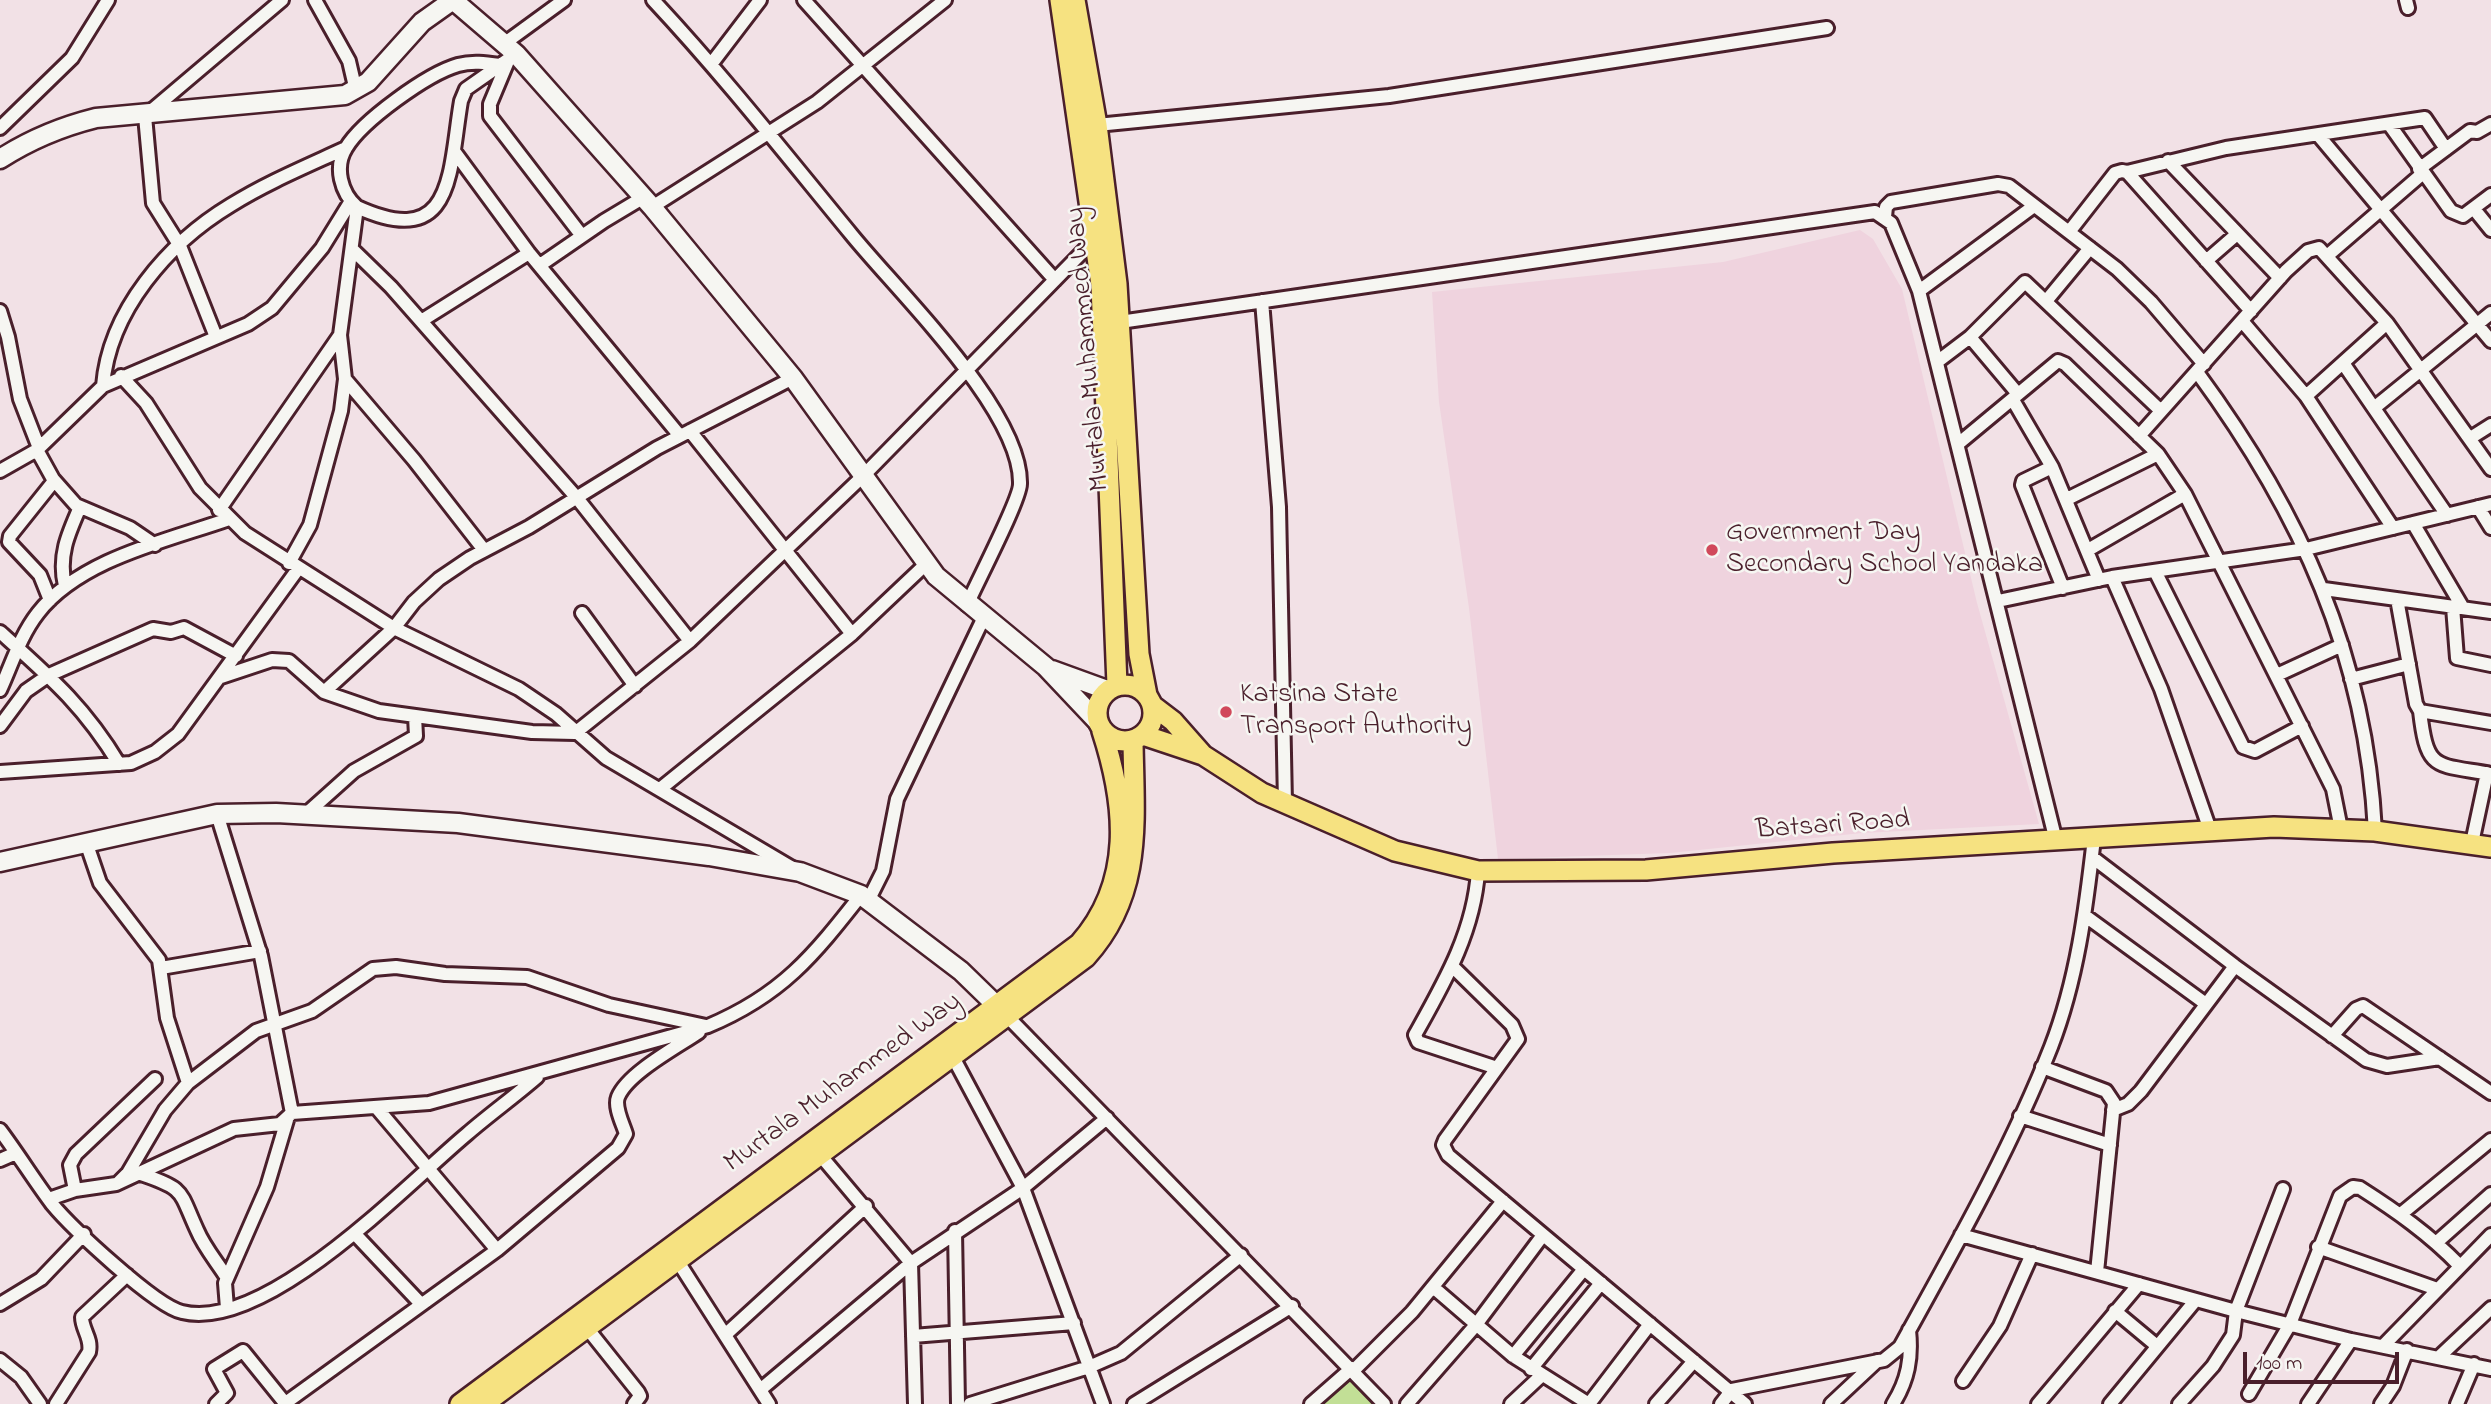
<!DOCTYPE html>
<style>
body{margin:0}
#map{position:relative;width:2491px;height:1404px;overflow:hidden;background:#f2e1e6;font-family:"Indie Flower",sans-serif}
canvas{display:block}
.scale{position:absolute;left:2243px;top:1352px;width:156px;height:32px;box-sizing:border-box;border:4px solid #4a1f2b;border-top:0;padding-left:9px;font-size:21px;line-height:24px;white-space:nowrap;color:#4a1f2b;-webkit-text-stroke:5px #f6f6f2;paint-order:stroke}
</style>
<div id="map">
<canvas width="2491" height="1404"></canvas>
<div class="scale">100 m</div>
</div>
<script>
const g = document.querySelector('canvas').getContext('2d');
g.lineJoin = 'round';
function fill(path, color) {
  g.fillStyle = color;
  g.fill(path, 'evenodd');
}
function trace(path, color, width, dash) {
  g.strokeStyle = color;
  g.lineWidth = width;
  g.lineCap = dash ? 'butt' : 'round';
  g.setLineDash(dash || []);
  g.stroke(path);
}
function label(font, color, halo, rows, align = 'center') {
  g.font = font + ' "Indie Flower",sans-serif';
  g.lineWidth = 5;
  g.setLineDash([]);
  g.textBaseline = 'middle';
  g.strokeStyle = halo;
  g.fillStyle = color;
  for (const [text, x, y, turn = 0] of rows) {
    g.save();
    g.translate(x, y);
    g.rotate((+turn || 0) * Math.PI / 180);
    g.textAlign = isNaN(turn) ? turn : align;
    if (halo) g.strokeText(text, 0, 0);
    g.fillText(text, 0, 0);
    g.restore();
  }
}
fill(new Path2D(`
 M1860,230L1873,239L1902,289L1977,603L2039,824L1862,833L1670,853L1498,859L1469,608L1439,402L1432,292L1723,262Z`), '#efd3de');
fill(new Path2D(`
 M1350,1366L1381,1404H1307Z`), '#c2df96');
const street = new Path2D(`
 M315,0L349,61L356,91
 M653,0C723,75 786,155 851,234C897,291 1022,411 1020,484C1020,500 976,584 967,605
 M804,0L1055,280
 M2406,0L2408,8
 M505,43L564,0
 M508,61L490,104V116L582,236
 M712,63L760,0
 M2389,124L2451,211L2463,216L2491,195
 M1097,125L1389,96L1827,28
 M0,128L72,58L108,0
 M2319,136L2491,341
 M454,151L529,253L680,436
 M2168,161L2280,278
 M2419,169L2470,131L2477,132L2491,124
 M2127,172L2251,311
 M357,207C455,252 449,171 461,101L466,89L516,54
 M652,207L817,102L945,0
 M2474,209L2491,230
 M1885,217L1886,207L1891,202L1998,184L2009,186L2117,269L2151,302L2204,364
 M2069,232L2115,173L2122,171L2127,172L2226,148L2425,118L2446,149
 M352,249L391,287L577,498L690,641
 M2327,256L2422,174
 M2206,261L2237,234
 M540,265L604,221L644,197
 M1919,291L2034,206
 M2047,300L2090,248
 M1262,301L1279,507L1285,803
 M0,311L8,337L20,399L39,448
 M421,321L529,253
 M2242,321L2306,396L2393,528
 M1120,322L1875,212L1891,223L1919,291L2056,841
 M216,337L180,246L153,203L145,116L282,0
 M1970,337L2018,394
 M1937,362L1970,337L2025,282L2161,411
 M2343,363L2447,515
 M2197,372C2300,512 2366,655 2375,831
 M121,376L146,403L200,488L245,533L394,628L519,689L556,714L606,758L794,869
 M345,379L414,460L484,550
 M103,386C109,311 168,243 231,205C266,183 307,166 346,148
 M2306,396L2387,323
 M2013,400L2052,467L2099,580
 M2374,408L2491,313
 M690,431L852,634
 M2139,436L2286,271L2308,251L2319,248L2387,323L2491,469
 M2472,437L2491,425
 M1958,444L2058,361L2065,364L2158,454L2185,494L2333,789L2341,829
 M37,450L53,479L76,505L130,528L155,545
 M2052,467L2023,481L2022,485L2063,588
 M0,471L37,450L103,386L248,324L272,308L322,248L351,201
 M2067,499L2158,454
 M2478,507L2491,528
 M219,510L340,335
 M2413,523L2463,608
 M2088,550L2185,494
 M289,563L310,525L341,411L345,379L340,335L357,207C341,193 334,167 346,148C362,121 427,74 458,65C472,61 486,63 500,65
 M2155,571L2243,747L2255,751L2302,726
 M2112,577L2161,689L2210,830
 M65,586C58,556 68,534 80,507
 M2324,589L2491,612
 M2397,599L2416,704L2420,711L2491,723
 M50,600L40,575L9,542L10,536L54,481
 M1998,601L2112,577L2306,549L2491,504
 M2453,607L2457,658L2491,665
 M582,613L635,686
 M0,632C50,677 84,706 119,764
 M2277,675L2342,645
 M221,677L272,660L289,661L324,692L379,711L532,732L575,733L690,641L863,476L1096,238
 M2351,679L2409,664
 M0,690C12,664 20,636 38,613C80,559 166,541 229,519
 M324,692L394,628L414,602L439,579L470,558L529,527L657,448L793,378
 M2420,711C2427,772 2435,764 2491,774
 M0,726L26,691L49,675L153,629L171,632L184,628L236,656
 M0,772L131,763L155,752L178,734L298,569
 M660,789L852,634L926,564
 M217,814L261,956L292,1113
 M306,814L354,771L416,736L415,716
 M86,842L100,883L159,960L167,1018L188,1083
 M2472,843L2487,773
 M2092,857L2235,966L2366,1060L2387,1066L2440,1058
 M1478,871C1474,932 1444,983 1415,1035L1418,1042L1497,1068
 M869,899L883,871L897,799L984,617
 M2084,915L2206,1004
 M1453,967L1512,1025L1518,1039L1445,1140L1443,1145L1448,1155L1745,1404
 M161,968L260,951
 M1004,1013L1384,1404
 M2332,1036L2356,1009L2363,1006L2491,1093
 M953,1057L1023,1188L1103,1404
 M2042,1067L2106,1091L2114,1103L2097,1272
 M376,1107L497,1250
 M2113,1110L2128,1104L2141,1091L2235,966
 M2020,1116L2110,1145
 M0,1130C18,1154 34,1180 52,1204C71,1227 155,1306 182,1312C266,1333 407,1184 467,1134C490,1114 514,1097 537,1077
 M821,1156L911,1263L915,1404
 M0,1160L16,1153
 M141,1174C186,1189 179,1191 197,1230C204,1247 217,1262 227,1278
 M119,1182L128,1173L165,1110L188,1083L256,1031L312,1011L373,969L396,967L445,974L527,977L609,1005L706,1026
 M75,1190L70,1165L76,1154L155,1079
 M49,1199L75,1190L116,1184L234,1129L280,1124L292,1113L429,1103L708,1026C782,995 813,956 861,895
 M2401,1214L2491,1140
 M955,1231L958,1404
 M355,1234L421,1304
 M1961,1235L2236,1311L2351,1340L2491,1369
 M2437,1242L2491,1194
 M2318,1247L2437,1289
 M677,1260L769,1404
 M1433,1287L1513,1356L1589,1404
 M0,1304L41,1279L84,1234
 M227,1308L225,1283L267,1187L287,1120
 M2115,1311L2157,1346
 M587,1328L638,1392L640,1396L634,1404
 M725,1335L866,1206
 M913,1336L1074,1323
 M2383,1346L2491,1235
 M1513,1356L1584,1269
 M2440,1356L2491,1308
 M0,1360L21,1377L40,1404
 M1531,1369L1601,1283
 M1354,1370L1412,1312L1503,1201
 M1963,1381L2000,1326L2032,1254
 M760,1390L911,1263L1023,1188L1107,1118
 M1732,1390L1884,1360L1900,1347C1954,1249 2010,1151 2051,1047C2077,980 2086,909 2094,838
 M2249,1394L2290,1324L2340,1196L2353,1187L2360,1188C2396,1211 2429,1234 2459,1265
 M56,1404L89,1352C92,1338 82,1330 82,1317L127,1275
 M216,1404L227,1393L214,1369L243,1351L285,1403
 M284,1404L497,1250L618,1148L626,1134C623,1124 614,1107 618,1097C628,1073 677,1047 699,1032
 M970,1404L1089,1367L1121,1353L1241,1255
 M1134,1404L1292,1306
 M1311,1404L1352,1368
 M1407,1404L1475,1326L1543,1235
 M1511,1404L1542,1375
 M1589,1404L1650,1324
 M1656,1404L1694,1361
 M1721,1404L1732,1390
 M1831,1404L1877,1361
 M1893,1404C1908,1380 1912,1358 1909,1330
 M2038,1404L2139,1284
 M2110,1404L2195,1301
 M2179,1404L2213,1366L2233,1335L2236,1311L2283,1189
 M2308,1404L2351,1340
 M2381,1404L2393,1386L2407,1350
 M2457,1404L2474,1364`);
const secondary = new Path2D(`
 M453,0L516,54L652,207L793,378L936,576L1046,667L1097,721
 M0,159C31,139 60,127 96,118L345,95L368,82L422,22L453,0
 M1052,670L1107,690
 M0,862L217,814L276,813L458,823L709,856L800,872L861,895L961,971L997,1006`);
const primary = new Path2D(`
 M1060,0L1101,285L1117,685
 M1075,0L1097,125L1117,284L1139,654L1147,695
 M1097 713a28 28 0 1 1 56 0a28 28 0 1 1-56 0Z
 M1152,705L1173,721L1203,755
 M1143,735L1203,755L1262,793L1395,851L1478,871L1646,870L1833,853L2274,827L2375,831L2491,847
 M460,1404L1079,944C1134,882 1126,805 1102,731
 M484,1404L1086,957C1144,893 1134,820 1133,741`);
trace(street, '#4a1f2b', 18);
trace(secondary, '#4a1f2b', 23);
trace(primary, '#4a1f2b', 24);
trace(street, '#f6f6f2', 12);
trace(secondary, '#f6f6f2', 18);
trace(primary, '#f6e281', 19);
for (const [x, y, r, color] of [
 [1712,550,7,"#d1495b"],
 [1226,712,7,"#d1495b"]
]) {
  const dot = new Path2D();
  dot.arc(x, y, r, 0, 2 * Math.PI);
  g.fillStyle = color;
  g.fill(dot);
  trace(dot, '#f6f6f2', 2.5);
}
label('28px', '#4a1f2b', '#f6f6f2', [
 ["Murtala Muhammed Way",1090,349,-95],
 ["Batsari Road",1833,827,-4],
 ["Murtala Muhammed Way",844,1084,-36]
]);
label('28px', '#4a1f2b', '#f6f6f2', [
 ["Government Day",1726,534],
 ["Secondary School Yandaka",1726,566],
 ["Katsina State",1240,696],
 ["Transport Authority",1240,728]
], 'left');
</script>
